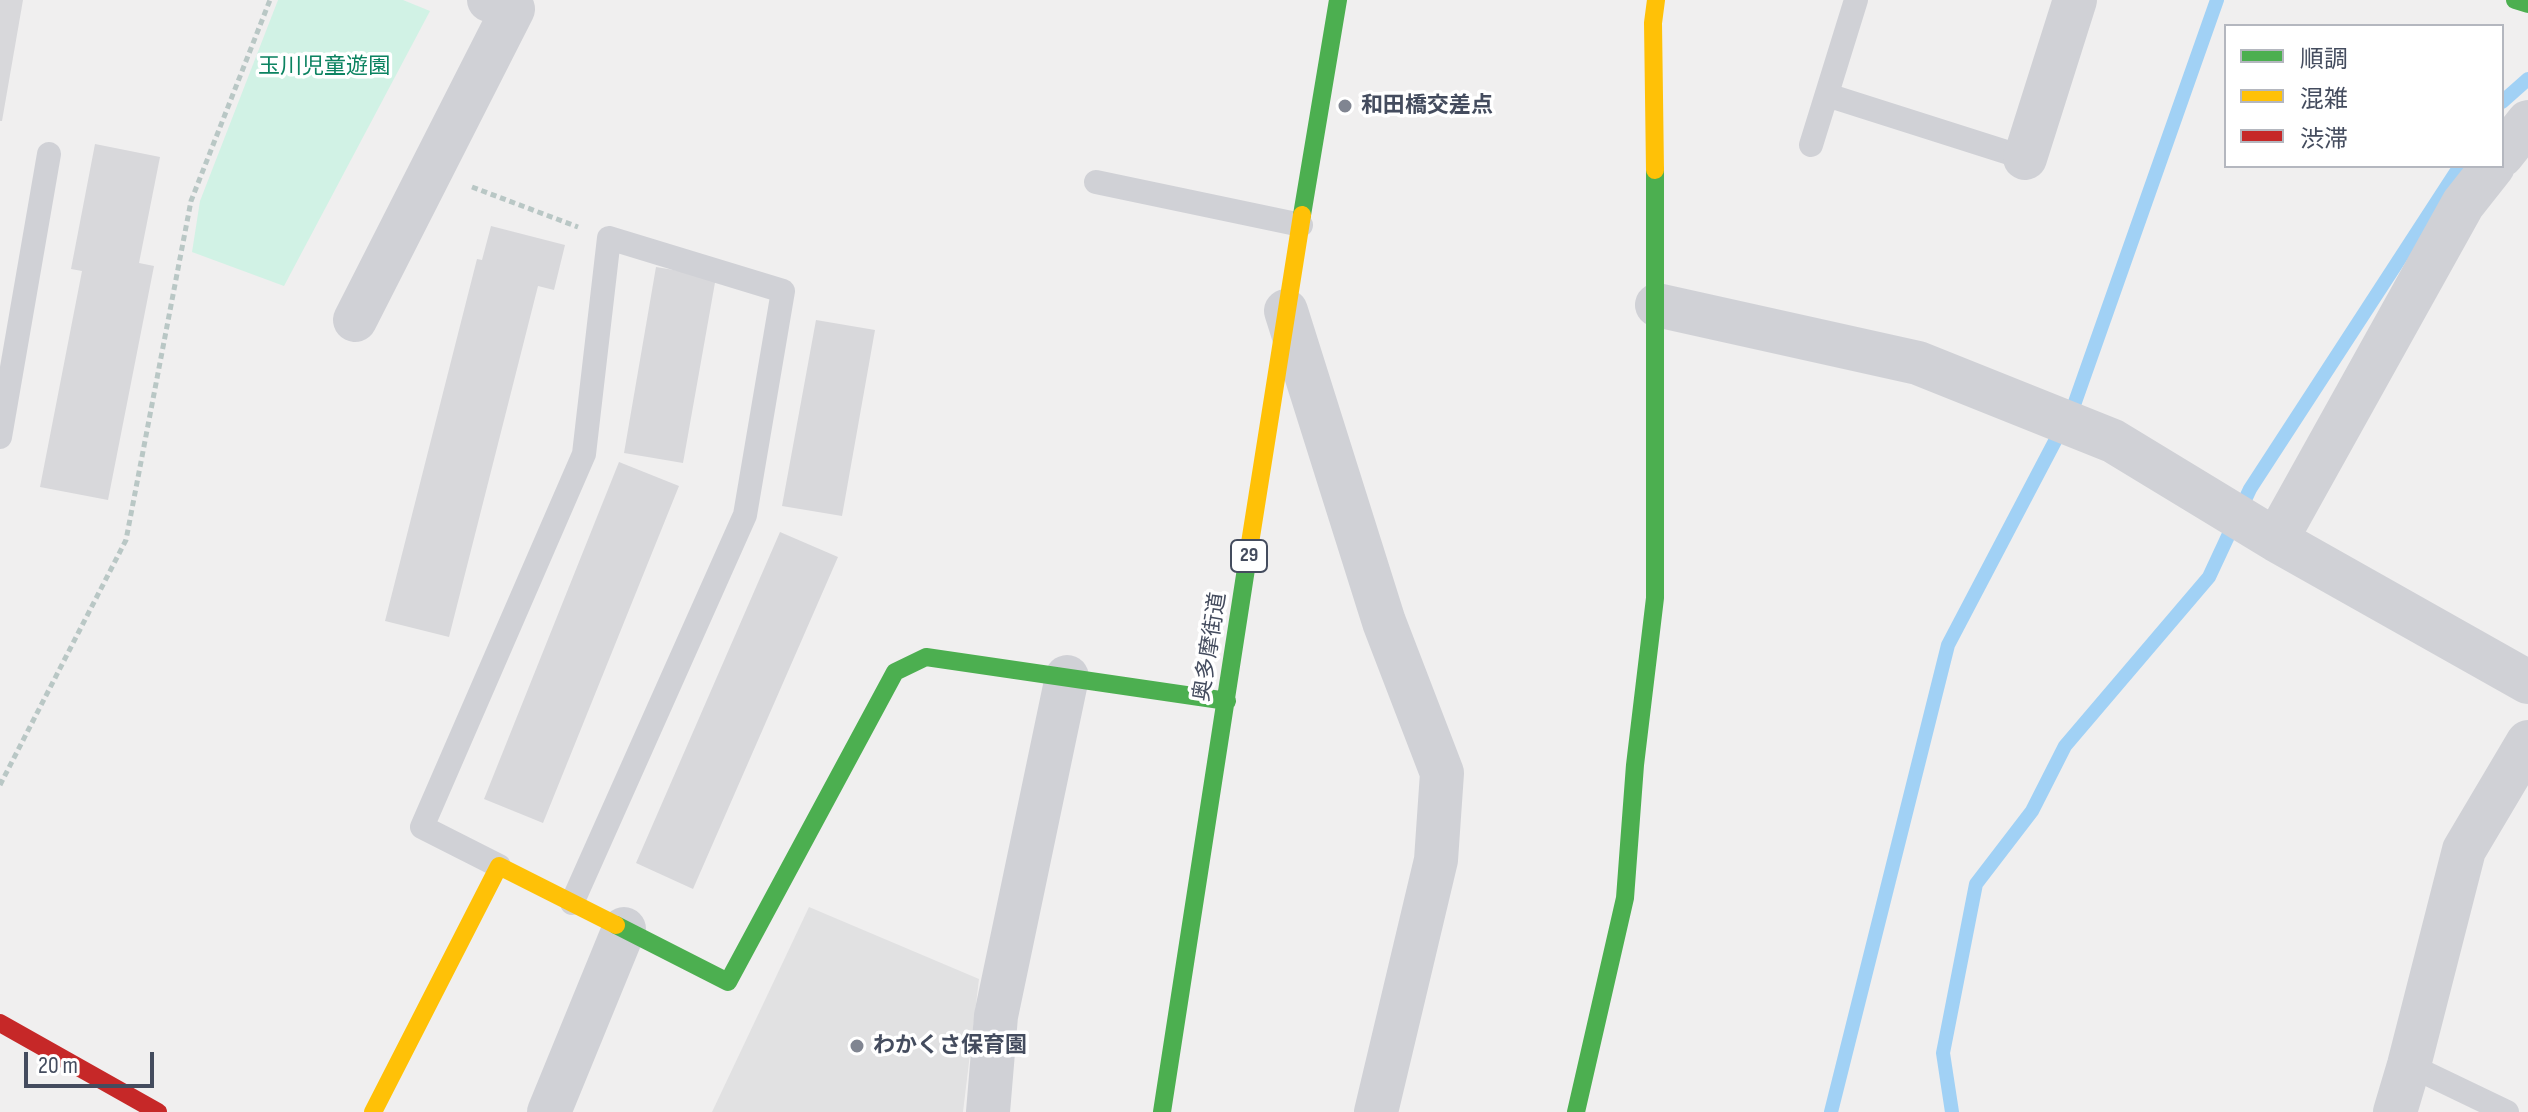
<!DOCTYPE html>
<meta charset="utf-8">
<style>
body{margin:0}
#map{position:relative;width:2528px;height:1112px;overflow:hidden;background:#f0efef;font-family:"Sofia Sans Condensed","Noto Sans JP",sans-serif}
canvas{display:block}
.legend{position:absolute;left:2224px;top:24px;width:280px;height:144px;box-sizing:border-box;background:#fff;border:2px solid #b4b7bf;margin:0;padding:10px 14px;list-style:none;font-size:24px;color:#444c5e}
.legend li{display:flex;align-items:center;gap:16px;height:40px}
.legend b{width:40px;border:2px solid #b4b7bf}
.scale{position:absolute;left:24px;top:1052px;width:130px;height:36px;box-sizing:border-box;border:4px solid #444c5e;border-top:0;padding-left:10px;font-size:24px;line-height:28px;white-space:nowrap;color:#444c5e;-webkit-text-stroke:6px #fff;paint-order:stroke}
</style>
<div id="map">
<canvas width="2528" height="1112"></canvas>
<ul class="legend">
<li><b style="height:10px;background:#4caf50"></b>順調</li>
<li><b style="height:10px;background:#ffc107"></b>混雑</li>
<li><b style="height:10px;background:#c62828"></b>渋滞</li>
</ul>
<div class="scale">20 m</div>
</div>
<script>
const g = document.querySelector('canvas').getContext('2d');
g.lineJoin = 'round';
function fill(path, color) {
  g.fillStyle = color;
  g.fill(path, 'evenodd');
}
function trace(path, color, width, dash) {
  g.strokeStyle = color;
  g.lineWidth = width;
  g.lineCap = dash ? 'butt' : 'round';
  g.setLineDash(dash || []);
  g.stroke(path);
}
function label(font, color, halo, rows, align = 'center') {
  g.font = font + ' "Sofia Sans Condensed","Noto Sans JP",sans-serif';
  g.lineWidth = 7;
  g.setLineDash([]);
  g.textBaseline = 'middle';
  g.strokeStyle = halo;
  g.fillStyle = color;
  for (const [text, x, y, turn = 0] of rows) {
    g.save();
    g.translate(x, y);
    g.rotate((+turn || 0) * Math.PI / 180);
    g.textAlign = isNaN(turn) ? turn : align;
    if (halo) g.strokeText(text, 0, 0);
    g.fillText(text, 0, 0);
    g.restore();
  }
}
fill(new Path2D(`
 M809,907L979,979L963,1112H712Z`), '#e1e1e2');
fill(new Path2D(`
 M278,0H403L430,11L284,286L192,252L200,201Z`), '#d1f2e5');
trace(new Path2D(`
 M2502,102L2528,79
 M1831,1112L1948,645L2074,405L2217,0
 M1952,1112L1943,1053L1976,884L2032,811L2065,746L2209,577L2250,489L2460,166`), '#a1d1f5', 14);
fill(new Path2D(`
 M0,0H23L2,121H0Z
 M95,144L160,157L139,263L154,266L108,500L40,487L82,271L71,269Z
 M491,226L565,245L554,290L538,286L449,637L385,621L477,259L482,260Z
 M656,267L716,277L683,463L624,453Z
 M816,320L875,330L842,516L782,506Z
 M619,462L679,486L543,823L484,799Z
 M780,532L838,557L693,889L636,863Z`), '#d8d8db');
trace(new Path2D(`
 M472,187L578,227
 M0,785L126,540L191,201L270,0`), '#b9c7c5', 5, [6, 4]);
trace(new Path2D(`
 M1827,95L2025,158
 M1811,145L1856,0
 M1096,182L1301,225
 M0,437L49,154
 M499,866L422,827L584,454L609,238L783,291L745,515L572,903
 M2409,1065L2507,1112`), '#d0d1d6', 24);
trace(new Path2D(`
 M2502,155L2528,122
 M2025,158L2075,0
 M1657,305L1918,363L2113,441L2276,540L2528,682
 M1286,311L1384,622L1442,773L1436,860L1376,1112
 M355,320L513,9L489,0
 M2276,540L2463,204L2493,166
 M549,1112L624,929
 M988,1112L996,1016L1067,677
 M2395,1112L2409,1065L2464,850L2528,742`), '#d0d1d6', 44);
trace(new Path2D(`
 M2515,0L2528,4
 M1302,215L1338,0
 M616,925L728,982L895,672L926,657L1227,701
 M1162,1112L1250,543
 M1576,1112L1625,898L1635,765L1655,598V170`), '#4caf50', 18);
trace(new Path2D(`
 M1655,170L1653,23L1656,0
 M1250,543L1302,215
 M373,1112L499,866L616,925`), '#ffc107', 18);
trace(new Path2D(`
 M0,1023L158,1112`), '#c62828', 18);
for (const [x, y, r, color] of [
 [1345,106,8,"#808591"],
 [857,1046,8,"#808591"]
]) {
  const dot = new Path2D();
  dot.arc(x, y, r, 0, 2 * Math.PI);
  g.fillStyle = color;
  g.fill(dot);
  trace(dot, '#fff', 3);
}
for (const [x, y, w] of [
 [1249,556,36]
]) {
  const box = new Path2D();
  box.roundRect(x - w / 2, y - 16, w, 32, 6);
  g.fillStyle = '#fff';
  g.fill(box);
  trace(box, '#444c5e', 2);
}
label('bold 20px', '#444c5e', null, [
 ["29",1249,556]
]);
label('22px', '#0c8361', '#fff', [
 ["玉川児童遊園",324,67]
]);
label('bold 22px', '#444c5e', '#fff', [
 ["和田橋交差点",1361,106],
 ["わかくさ保育園",873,1046]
], 'left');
label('22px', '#444c5e', '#fff', [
 ["奥多摩街道",1211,647,-81]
]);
</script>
